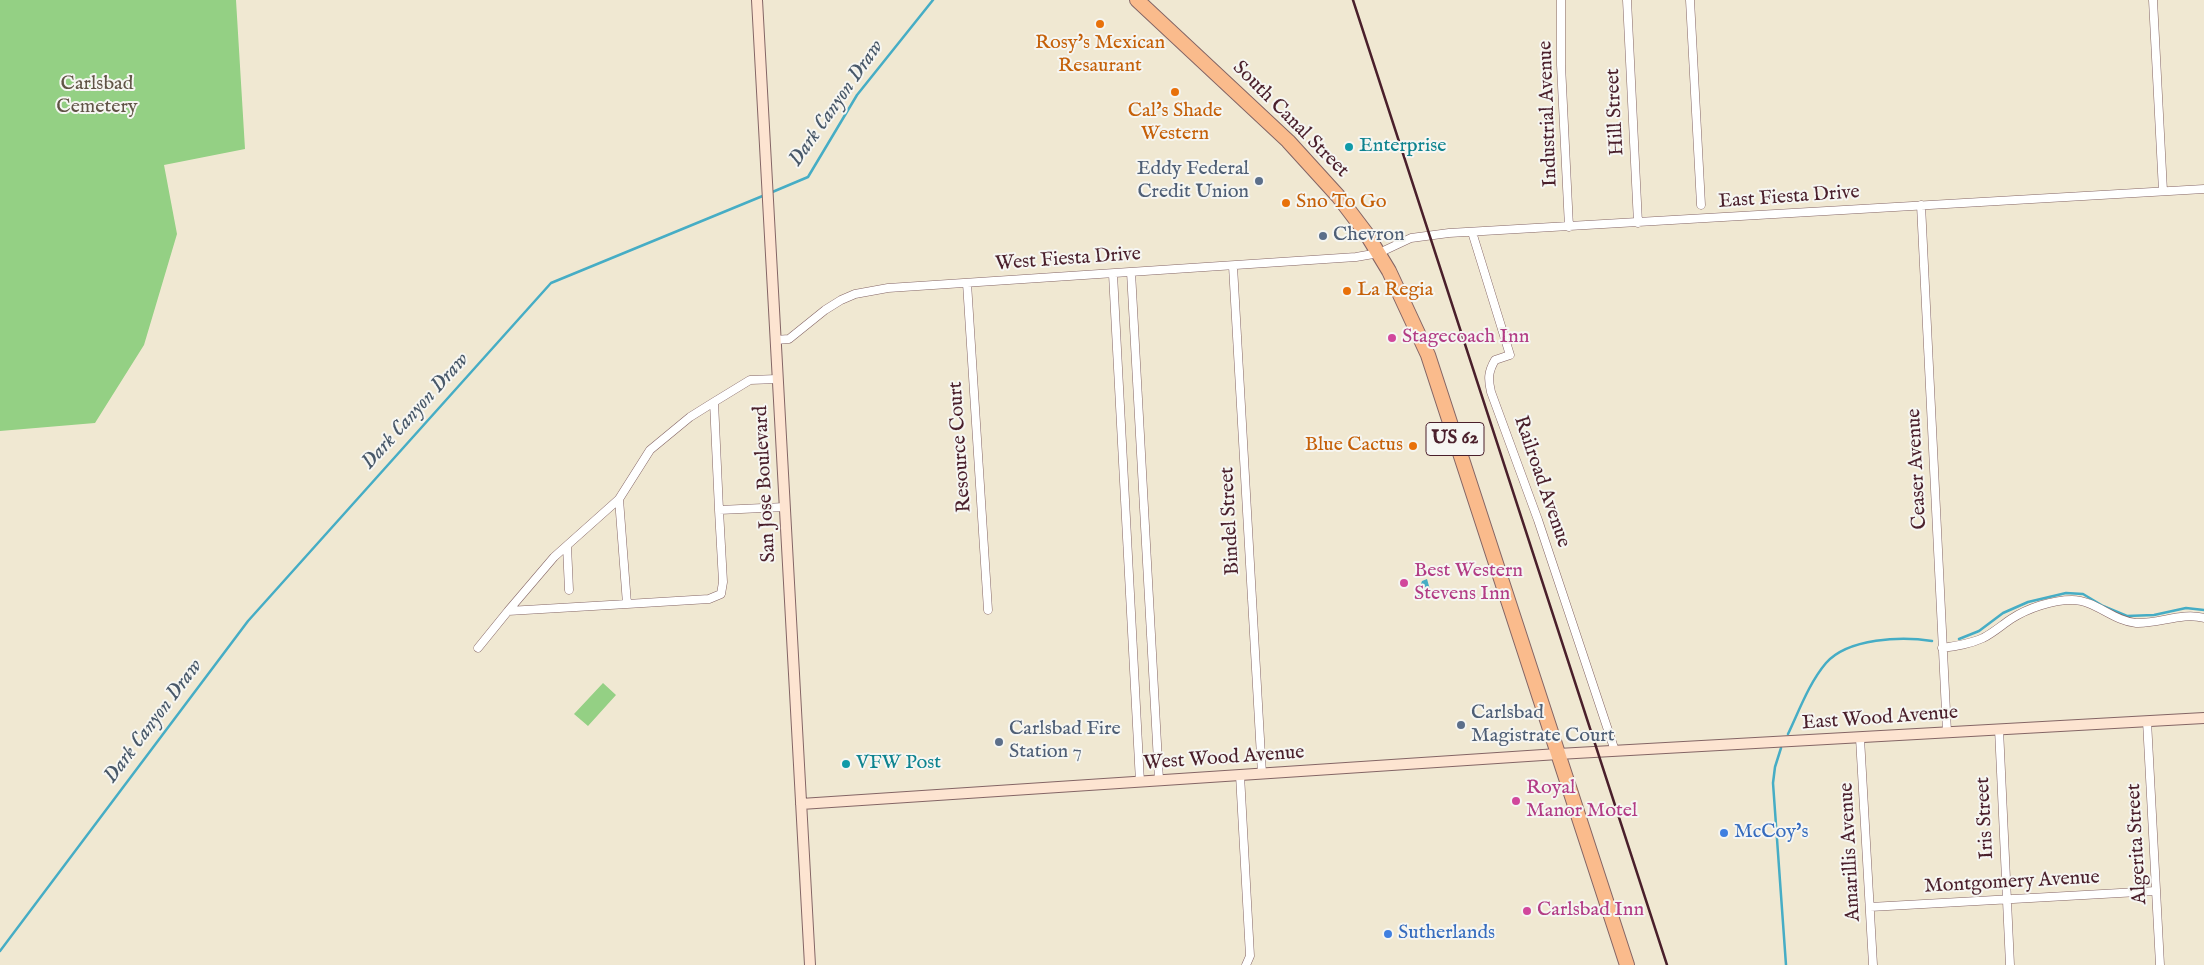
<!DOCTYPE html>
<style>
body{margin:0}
canvas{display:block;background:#f0e8d2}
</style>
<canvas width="2204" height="965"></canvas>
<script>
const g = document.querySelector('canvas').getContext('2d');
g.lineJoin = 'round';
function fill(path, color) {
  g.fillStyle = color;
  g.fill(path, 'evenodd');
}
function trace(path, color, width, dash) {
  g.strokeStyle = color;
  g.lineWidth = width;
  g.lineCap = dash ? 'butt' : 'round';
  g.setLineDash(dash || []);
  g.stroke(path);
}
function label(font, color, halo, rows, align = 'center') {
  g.font = font + ' "IM FELL English",serif';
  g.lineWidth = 4;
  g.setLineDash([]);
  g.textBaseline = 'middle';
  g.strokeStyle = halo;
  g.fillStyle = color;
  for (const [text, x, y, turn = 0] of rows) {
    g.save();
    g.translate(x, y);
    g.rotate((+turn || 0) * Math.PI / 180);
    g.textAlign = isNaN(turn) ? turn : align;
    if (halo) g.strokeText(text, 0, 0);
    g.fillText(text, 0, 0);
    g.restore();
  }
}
fill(new Path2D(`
 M0,0H236L245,149L164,165L177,234L144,345L95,423L0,431Z
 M603,683L616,695L588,726L574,714Z`), '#94d084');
fill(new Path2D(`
 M1427,579L1431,593L1419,597L1417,595L1422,581Z`), '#46adc5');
trace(new Path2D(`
 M770,193L808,177L857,95L933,0
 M1959,639L1979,631L2003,613L2028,602L2066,593L2083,594L2103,606L2127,616L2154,615L2186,608L2204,610
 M1788,734C1799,711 1809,683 1826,663C1848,638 1902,636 1932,641
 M1781,748L1775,767L1773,783L1786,965
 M0,951L248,621L551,283L765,195`), '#46adc5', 2.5);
const street = new Path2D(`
 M1561,0V65L1569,227
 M1627,0L1638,223
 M1690,0L1701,205
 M2153,0L2163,191
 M1921,205L1947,732
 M1472,232L1510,355L1495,360C1488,372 1488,379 1491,392L1538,520L1615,751
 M1233,266L1262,774
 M1131,272L1159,780
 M1113,274L1140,782
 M967,283L988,610
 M775,340L789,339L825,310L841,300L855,294L888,288L1356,257L1379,253L1411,238L1449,233L2204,189
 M777,379L750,380L714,402L719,510L785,507
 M714,402L690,417L650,450L619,499L627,604L709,599L721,594L723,582L719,510
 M567,546L569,590
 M508,611L554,557L619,499
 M478,648L508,611L627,604
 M1942,648C1956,646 1970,644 1983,638C1993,633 2002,625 2011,619C2028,608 2052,600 2072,600C2095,600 2113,621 2136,623C2159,624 2182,612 2204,618
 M2147,721L2160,965
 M1999,729L2010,965
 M1860,738L1873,965
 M1240,775L1250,956L1246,965
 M1870,907L2156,891`);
const secondary = new Path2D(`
 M757,0L810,965
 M801,804L1558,754L2204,718`);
const highway = new Path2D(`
 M1137,0L1288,141L1338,196L1366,233L1389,271L1428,355L1627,965`);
trace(street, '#846565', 9);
trace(secondary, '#846565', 12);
trace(highway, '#846565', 16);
trace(street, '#fff', 8);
trace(secondary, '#fde4d1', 10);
trace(highway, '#fabb8c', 14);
trace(new Path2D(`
 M1353,0L1667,965`), '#4a1f2b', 2.5);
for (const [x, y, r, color] of [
 [1100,24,5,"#e8710a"],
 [1175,92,5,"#e8710a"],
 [1349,147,5,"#0f9aa8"],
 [1259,181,5,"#5c6f8a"],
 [1286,203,5,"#e8710a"],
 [1323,236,5,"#5c6f8a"],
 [1347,291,5,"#e8710a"],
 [1392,338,5,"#d1479c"],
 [1413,446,5,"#e8710a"],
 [1404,583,5,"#d1479c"],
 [1461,725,5,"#5c6f8a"],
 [999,742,5,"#5c6f8a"],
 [846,764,5,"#0f9aa8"],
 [1516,801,5,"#d1479c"],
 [1724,833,5,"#3f7fe0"],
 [1527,911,5,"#d1479c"],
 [1388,934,5,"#3f7fe0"]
]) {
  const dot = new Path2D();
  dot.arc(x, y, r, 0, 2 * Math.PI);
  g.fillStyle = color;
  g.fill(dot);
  trace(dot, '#f6f6f2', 2);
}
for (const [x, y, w] of [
 [1455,439,58]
]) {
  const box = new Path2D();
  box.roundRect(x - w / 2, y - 16.5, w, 33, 4);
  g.fillStyle = '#f6f6f2';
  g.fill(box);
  trace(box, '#4a1f2b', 1);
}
label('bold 19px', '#4a1f2b', null, [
 ["US 62",1455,439]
]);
label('20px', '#c56008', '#f6f6f2', [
 ["Rosy's Mexican",1100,44],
 ["Resaurant",1100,67],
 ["Cal's Shade",1175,112],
 ["Western",1175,135],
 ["Sno To Go",1296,203,"left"],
 ["La Regia",1357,291,"left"],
 ["Blue Cactus",1403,446,"right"]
]);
label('20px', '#605446', '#f6f6f2', [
 ["Carlsbad",97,85],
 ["Cemetery",97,108]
]);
label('20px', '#4a1f2b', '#f6f6f2', [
 ["Hill Street",1616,112,-93],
 ["Industrial Avenue",1549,114,-92],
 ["South Canal Street",1290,120,45],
 ["East Fiesta Drive",1789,198,-4],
 ["West Fiesta Drive",1068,260,-4],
 ["Resource Court",961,447,-94],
 ["Ceaser Avenue",1918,469,-93],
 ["Railroad Avenue",1541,482,71],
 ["San Jose Boulevard",766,484,-93],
 ["Bindel Street",1231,521,-93],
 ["East Wood Avenue",1880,719,-4],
 ["West Wood Avenue",1224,759,-4],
 ["Iris Street",1986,818,-93],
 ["Algerita Street",2138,844,-93],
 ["Amarillis Avenue",1851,852,-93],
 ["Montgomery Avenue",2012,883,-3]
]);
label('20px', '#0d838f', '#f6f6f2', [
 ["Enterprise",1359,147],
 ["VFW Post",856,764]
], 'left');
label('20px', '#4e5e75', '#f6f6f2', [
 ["Eddy Federal",1249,170,"right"],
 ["Credit Union",1249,193,"right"],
 ["Chevron",1333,236],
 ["Carlsbad",1471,714],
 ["Magistrate Court",1471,737],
 ["Carlsbad Fire",1009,730],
 ["Station 7",1009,753]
], 'left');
label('20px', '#b23c85', '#f6f6f2', [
 ["Stagecoach Inn",1402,338],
 ["Best Western",1414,572],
 ["Stevens Inn",1414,595],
 ["Royal",1526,789],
 ["Manor Motel",1526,812],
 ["Carlsbad Inn",1537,911]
], 'left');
label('20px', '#366cbe', '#f6f6f2', [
 ["McCoy's",1734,833],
 ["Sutherlands",1398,934]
], 'left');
label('italic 21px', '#485869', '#f6f6f2', [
 ["Dark Canyon Draw",837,104,-55],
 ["Dark Canyon Draw",416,412,-48],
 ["Dark Canyon Draw",154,722,-53]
]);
</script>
